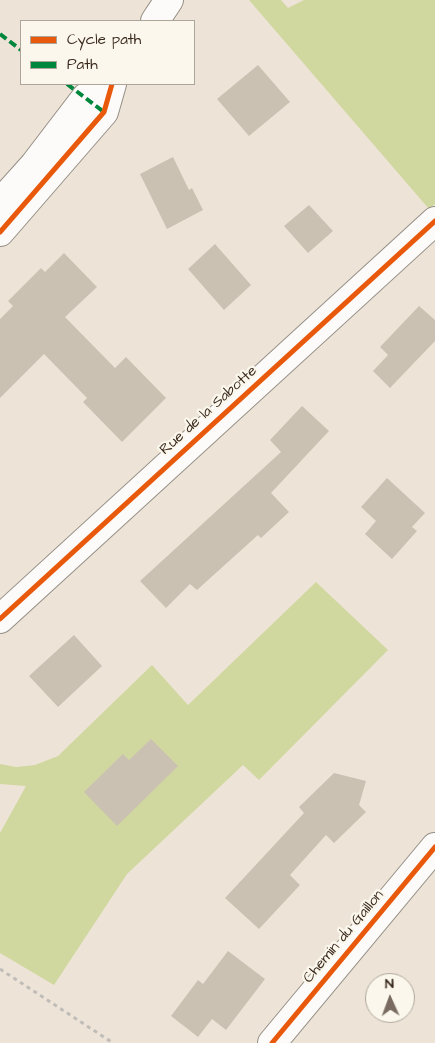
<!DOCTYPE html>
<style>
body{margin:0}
#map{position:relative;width:435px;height:1043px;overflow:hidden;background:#ede4d7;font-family:"Architects Daughter",sans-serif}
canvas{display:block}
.legend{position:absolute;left:20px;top:20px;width:175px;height:65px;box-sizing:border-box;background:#fbf7ec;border:1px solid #aea59a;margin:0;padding:6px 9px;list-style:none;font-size:15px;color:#3b2a1e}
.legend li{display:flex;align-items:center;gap:10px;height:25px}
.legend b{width:25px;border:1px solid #aea59a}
.north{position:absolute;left:365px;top:973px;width:50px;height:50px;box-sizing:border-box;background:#fbf7ec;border:1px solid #aea59a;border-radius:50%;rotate:358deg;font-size:14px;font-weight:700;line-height:20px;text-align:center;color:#3b2a1e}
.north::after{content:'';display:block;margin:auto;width:18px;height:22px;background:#796b5f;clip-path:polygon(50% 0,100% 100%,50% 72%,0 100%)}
</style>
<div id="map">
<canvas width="435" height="1043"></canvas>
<ul class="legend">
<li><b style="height:6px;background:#e8590c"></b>Cycle path</li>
<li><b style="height:6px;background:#00873e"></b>Path</li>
</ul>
<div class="north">N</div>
</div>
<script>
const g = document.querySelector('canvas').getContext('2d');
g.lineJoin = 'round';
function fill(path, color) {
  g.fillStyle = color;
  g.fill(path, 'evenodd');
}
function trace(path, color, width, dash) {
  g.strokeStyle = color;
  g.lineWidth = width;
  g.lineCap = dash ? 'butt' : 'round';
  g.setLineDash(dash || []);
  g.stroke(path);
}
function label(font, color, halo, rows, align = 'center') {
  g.font = font + ' "Architects Daughter",sans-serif';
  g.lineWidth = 4.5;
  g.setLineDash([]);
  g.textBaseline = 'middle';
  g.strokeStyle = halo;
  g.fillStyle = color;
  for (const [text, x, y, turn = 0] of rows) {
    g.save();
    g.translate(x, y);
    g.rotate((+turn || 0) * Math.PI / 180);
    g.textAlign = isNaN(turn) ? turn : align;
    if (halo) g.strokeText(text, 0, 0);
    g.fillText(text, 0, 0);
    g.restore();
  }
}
fill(new Path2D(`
 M249,0H281L288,8L304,0H435V204L429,209Z
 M316,582L388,650L259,780L243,765L127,874L54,985L0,953V833L26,786L0,784V764L16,767L35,765L58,756L152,665L188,705Z`), '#d0d79f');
fill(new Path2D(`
 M258,65L290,102L249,136L217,99Z
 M173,157L189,190L192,188L203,210L167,229L140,174Z
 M309,205L333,231L308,253L284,226Z
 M215,244L251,285L224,310L188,269Z
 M64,253L97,287L65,317L115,368L126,357L166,398L122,442L83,402L87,398L44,354L0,398V319L13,306L8,301L41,268L45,272Z
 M419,306L435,320V341L390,388L373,371L388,355L380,347Z
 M302,406L329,431L271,493L289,512L261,538L258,535L197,590L190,584L166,608L140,581L281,452L270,440Z
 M387,478L425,513L412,527L417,531L392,559L365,534L376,521L361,507Z
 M74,635L102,666L58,707L29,676Z
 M151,739L178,766L117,826L84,792L123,754L129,760Z
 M334,773L366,781L359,805L366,812L334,843L326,835L290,875L300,885L259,929L225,898L304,813L299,807Z
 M228,951L265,979L226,1030L212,1019L198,1037L171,1016L198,980L203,984Z`), '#cbc1b3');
const minor = new Path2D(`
 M0,619L435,221
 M272,1043L435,847`);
const tertiary = new Path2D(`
 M155,21L169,0
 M0,203L34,165L86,97L111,84
 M0,232L104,112L112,84`);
trace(minor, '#958e86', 30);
trace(tertiary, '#958e86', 30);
trace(new Path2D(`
 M0,969L113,1043`), '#c0bdb9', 3, [4, 4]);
trace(minor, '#fcfbf9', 28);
trace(tertiary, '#fcfbf9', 28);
trace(new Path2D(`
 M0,34L21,50
 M67,84L104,112`), '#00873e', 4, [8, 4]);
trace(new Path2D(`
 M0,232L104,112L112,84
 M0,619L435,221
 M272,1043L435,847`), '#e8590c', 5);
label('15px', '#3b2a1e', '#fbf7ec', [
 ["Rue de la Sabotte",209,411,-42],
 ["Chemin du Gaillon",344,937,-50]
]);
</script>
